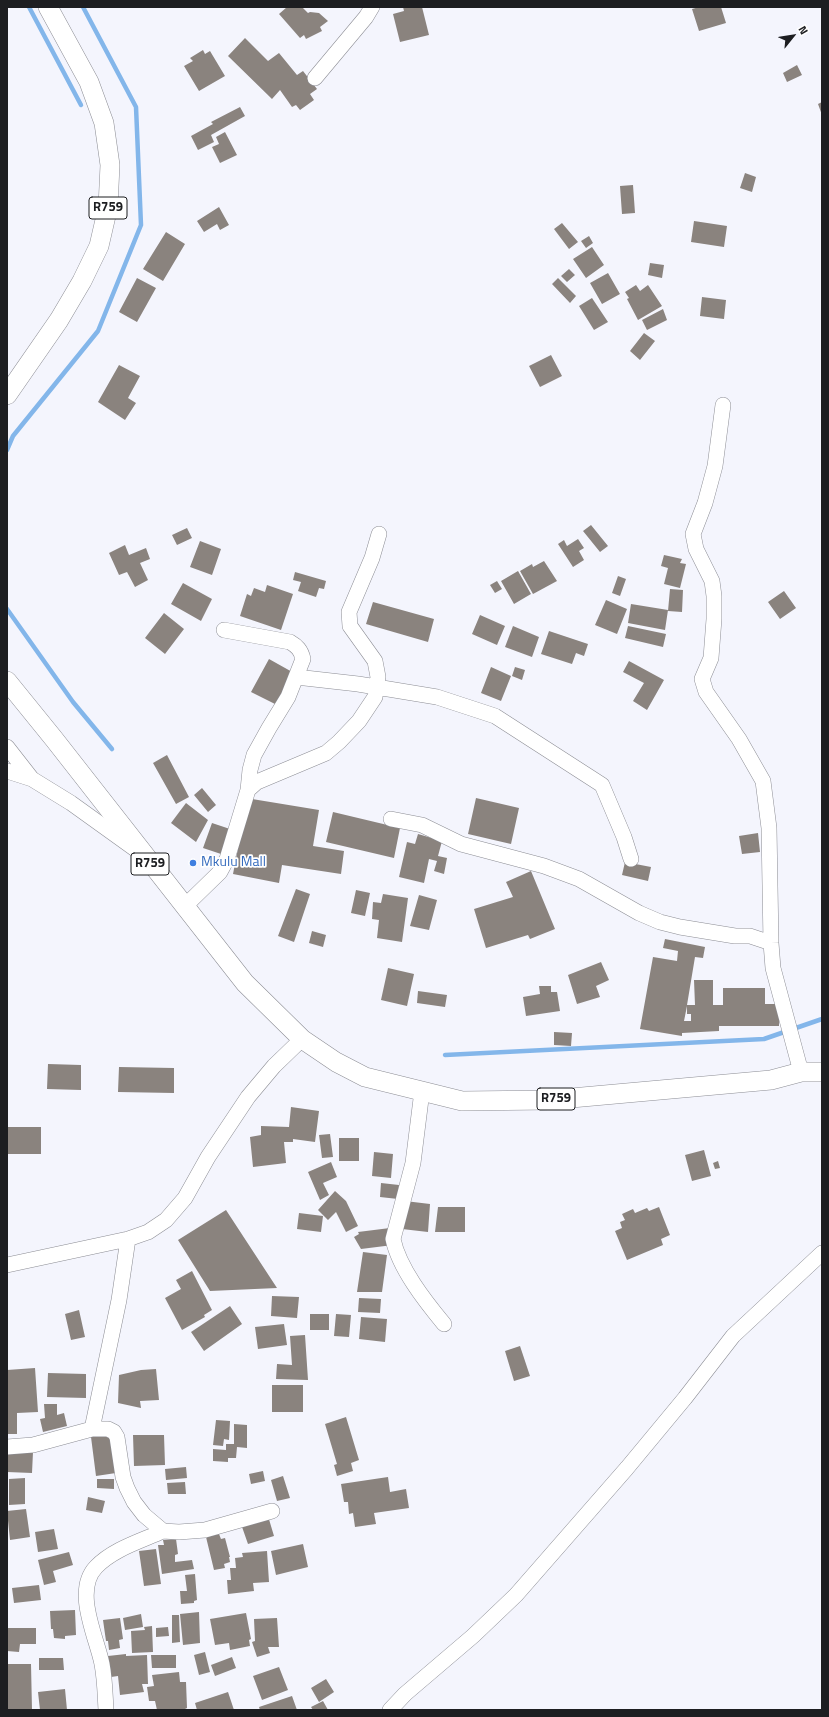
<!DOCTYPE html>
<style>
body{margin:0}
#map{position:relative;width:829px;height:1717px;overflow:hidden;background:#f4f5fd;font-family:"Titillium Web",sans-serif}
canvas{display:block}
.frame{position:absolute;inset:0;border:8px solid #1d1e21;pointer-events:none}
.north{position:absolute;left:773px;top:16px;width:40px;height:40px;-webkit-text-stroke:3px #fff;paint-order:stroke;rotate:60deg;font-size:11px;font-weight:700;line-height:16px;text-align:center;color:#1d1e21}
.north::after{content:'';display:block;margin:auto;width:14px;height:18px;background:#1d1e21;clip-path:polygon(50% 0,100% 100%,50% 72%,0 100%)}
</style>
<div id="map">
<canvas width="829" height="1717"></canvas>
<div class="frame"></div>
<div class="north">N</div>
</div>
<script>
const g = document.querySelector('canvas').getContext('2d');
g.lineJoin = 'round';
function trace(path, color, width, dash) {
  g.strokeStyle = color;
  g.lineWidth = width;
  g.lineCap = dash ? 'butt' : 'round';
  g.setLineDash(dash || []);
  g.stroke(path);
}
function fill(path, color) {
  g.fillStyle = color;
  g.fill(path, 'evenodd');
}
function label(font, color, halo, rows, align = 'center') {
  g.font = font + ' "Titillium Web",sans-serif';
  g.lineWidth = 3.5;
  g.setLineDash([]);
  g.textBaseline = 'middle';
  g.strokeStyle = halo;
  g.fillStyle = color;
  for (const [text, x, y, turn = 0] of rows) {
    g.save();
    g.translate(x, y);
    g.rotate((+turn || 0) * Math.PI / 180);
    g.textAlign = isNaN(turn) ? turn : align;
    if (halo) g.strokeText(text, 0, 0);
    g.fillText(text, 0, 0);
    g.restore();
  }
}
trace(new Path2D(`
 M29,7L81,105
 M7,450L13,436L98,331L141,225L136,107L83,7
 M7,609L73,702L112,749
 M445,1055L764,1039L822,1019`), '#83b6ea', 4.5);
fill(new Path2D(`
 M287,7H302L308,13L310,12L319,13L328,21L320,27L322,31L306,39L304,35L300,38L279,14Z
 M403,7H422L429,35L400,42L393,14L404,11Z
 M699,7H721L726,23L699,31L692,9Z
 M245,38L268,61L279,53L297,75L303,71L317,89L310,94L314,100L300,110L296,105L292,107L280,90L272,99L228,56Z
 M203,50L205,54L210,51L225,76L199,91L184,66L193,61L190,58Z
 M797,65L802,75L787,82L783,73Z
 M822,102V115L818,104Z
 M240,107L245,116L211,135L214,142L198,150L191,136L213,124L211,122Z
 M225,132L237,155L220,163L212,147L219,144L216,137Z
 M745,173L756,177L752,192L740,188Z
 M633,185L635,213L622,214L620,186Z
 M219,207L229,225L220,230L217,224L204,232L197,221Z
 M694,221L727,226L724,247L691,242Z
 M562,223L578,242L569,249L554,229Z
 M166,232L185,244L163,281L143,269Z
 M589,236L593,243L586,248L581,241Z
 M592,247L604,265L586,278L573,259Z
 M650,263L664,265L662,278L648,275Z
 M569,269L575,275L567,282L561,276Z
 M608,273L620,294L602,304L590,283Z
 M137,278L156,288L137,322L119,312Z
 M558,278L576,296L570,303L552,284Z
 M636,285L640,291L648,285L662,306L638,320L627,299L629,298L625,292Z
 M702,297L726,300L724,319L700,316Z
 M592,298L608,322L594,330L579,306Z
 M663,309L667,320L647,330L642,320Z
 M644,333L655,341L640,360L630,351Z
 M551,355L562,376L540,387L529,366Z
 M119,365L140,376L128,398L136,403L125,420L98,402Z
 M591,525L608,546L600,552L583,531Z
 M187,528L192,538L177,545L172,535Z
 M578,539L584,548L579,551L584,560L573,567L558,544L564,540L567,546Z
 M200,541L221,549L212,575L190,567Z
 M125,545L129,555L146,548L150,559L140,563L148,580L135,587L127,572L119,575L109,553Z
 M664,555L682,559L680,563L686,564L680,588L664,584L668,568L661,566Z
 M544,561L557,581L533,594L520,571L532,564L533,567Z
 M518,571L531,594L514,604L501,581Z
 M295,572L326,581L324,589L319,588L316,597L298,591L301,582L293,580Z
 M618,576L626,579L620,596L612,593Z
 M497,581L502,589L495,593L490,585Z
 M183,583L212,599L201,621L171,604Z
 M267,585L293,594L281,630L240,616L247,594L251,596L254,588L265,592Z
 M670,589L683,590L682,612L668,611Z
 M784,591L796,608L780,619L768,602Z
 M606,600L627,609L617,634L595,625Z
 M373,602L434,619L428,642L366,624Z
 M631,604L668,610L665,630L628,623Z
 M164,613L184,629L165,654L145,638Z
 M480,615L505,626L497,645L472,634Z
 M513,626L539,637L532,657L505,647Z
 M628,626L666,634L663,647L625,638Z
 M549,631L588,644L584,656L576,653L572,664L541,654Z
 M269,659L294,673L277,705L251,692Z
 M629,661L664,680L647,710L633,701L644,683L623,672Z
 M491,667L511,676L501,701L481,693Z
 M515,667L525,670L522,680L512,676Z
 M167,755L189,797L176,804L153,763Z
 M202,788L216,805L208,812L194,795Z
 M476,798L519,808L511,844L468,834Z
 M252,799L319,810L313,846L344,851L341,874L282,865L279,883L233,874L240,838Z
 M186,803L208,820L196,842L171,823Z
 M333,812L400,828L394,858L326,842Z
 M212,823L233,830L224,855L203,848Z
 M758,833L760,852L742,854L739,836Z
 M418,834L442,841L438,856L447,858L444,874L434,871L437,861L429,859L424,883L399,877L407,842L415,844Z
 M625,862L651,867L648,881L622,875Z
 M531,871L555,929L530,939L528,935L486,948L474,909L513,897L506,882Z
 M296,889L310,894L294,942L278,936Z
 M356,890L370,893L365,916L351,913Z
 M383,894L408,898L402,942L377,938L379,920L372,919L373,902L381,903Z
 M419,895L437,900L429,930L410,926Z
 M312,931L326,935L323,947L309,943Z
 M665,939L705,947L703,958L695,957L687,1005H695L694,980H713V1005H723V988H765V1004H779V1026H719V1031L682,1033V1036L640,1029L653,957L677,961L678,951L663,948ZM687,1006V1014H691V1021H684Z
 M601,962L609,980L596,986L600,997L577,1004L568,975Z
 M388,968L414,974L407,1006L381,1000Z
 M539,986H551V992H557L560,1011L526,1016L523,997L540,994Z
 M418,991L447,995L445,1007L417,1003Z
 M554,1032L572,1033L571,1046L554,1045Z
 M48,1064L81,1065V1090L47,1089Z
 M119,1067L174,1068V1093L118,1092Z
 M291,1107L319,1111L315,1142L293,1139V1142H284L286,1163L253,1167L250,1137L261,1135V1126L289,1127Z
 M7,1127H41V1154H7Z
 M330,1134L333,1157L322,1158L319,1135Z
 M339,1138H359V1161H339Z
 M704,1150L711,1176L692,1181L685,1155Z
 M374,1152L393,1154L391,1178L372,1176Z
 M718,1161L720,1168L715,1169L713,1163Z
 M331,1162L337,1177L323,1183L329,1195L320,1200L308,1172Z
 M381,1183L399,1185L398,1199L380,1197Z
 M335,1191L346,1201L358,1226L346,1232L336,1212L328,1220L318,1210Z
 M405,1201L430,1204L428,1232L402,1229Z
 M438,1207H465V1232H435Z
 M659,1207L670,1235L661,1239L663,1245L627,1260L615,1231L622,1228L620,1222L625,1220L622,1214L633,1209L635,1213L647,1208L649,1211Z
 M226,1210L277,1288L210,1291L178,1240Z
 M299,1213L323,1216L321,1232L297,1229Z
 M390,1228L393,1245L361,1249L354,1237L359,1234L358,1232Z
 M363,1252L387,1255L382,1292H357Z
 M192,1271L212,1310L204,1315L205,1317L182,1330L165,1298L181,1289L176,1280Z
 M272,1296L299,1297L297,1318L271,1316Z
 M359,1298L381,1299L380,1313L358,1312Z
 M230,1306L242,1324L204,1351L191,1332Z
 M79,1310L85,1337L71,1340L65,1314Z
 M310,1314H329V1330H310Z
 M336,1314L351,1315L349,1337L334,1336Z
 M361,1317L387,1319L385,1342L359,1339Z
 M284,1324L287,1345L258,1349L255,1327Z
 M305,1335L308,1380L276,1379L277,1364L292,1365L290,1336Z
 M520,1346L530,1376L514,1381L505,1351Z
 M35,1368L38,1412L17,1413V1434H7V1370Z
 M156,1369L159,1400L140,1401L141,1408L118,1403L119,1375L141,1370Z
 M48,1373L86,1374V1398L47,1397Z
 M272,1385H303V1412H272Z
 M44,1404H57V1415L64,1413L67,1426L43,1432L40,1419L45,1418Z
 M346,1417L359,1460L351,1463L353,1471L337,1476L334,1465L337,1464L325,1424Z
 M216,1420L230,1421L229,1440L224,1439L223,1446L213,1445Z
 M234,1424L247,1425V1448L237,1447L236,1458H228V1462L213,1461V1449L226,1450V1444H234Z
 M112,1435L116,1473L96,1476L91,1437Z
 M133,1435H164L165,1465L134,1466Z
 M7,1451L33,1452L32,1473L7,1472Z
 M186,1467L187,1478L166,1480L165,1469Z
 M263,1471L265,1481L251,1484L249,1474Z
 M283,1476L290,1498L277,1501L271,1480Z
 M388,1477L390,1492L406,1489L409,1508L374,1513L376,1524L355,1527L353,1513L349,1514L348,1502H344L341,1484Z
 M25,1478V1504L9,1505V1479Z
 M97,1479H114V1489L97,1488Z
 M185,1482L186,1494H168L167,1483Z
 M88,1497L105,1501L102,1513L86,1510Z
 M26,1509L30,1537L10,1540L7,1511Z
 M268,1516L274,1536L248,1544L241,1524Z
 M54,1529L58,1549L38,1552L35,1532Z
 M219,1534L221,1539L225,1538L230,1557H229L230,1562L224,1564L225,1568L214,1570L206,1537Z
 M176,1539L178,1554L175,1555V1562L192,1560L194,1569L162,1574L158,1545H164L163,1540Z
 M303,1544L308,1567L276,1575L271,1551Z
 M156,1549L161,1584L144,1586L139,1551Z
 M267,1551L269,1582L253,1583L254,1591L228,1594L227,1580H231L230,1568H236L235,1558L243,1557L242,1553Z
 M69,1552L73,1565L53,1571L56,1582L44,1585L38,1560Z
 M195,1574L197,1600L194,1601V1603L181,1604L180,1591H187L185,1575Z
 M39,1585L41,1600L14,1603L12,1588Z
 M75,1610L76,1635L65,1636V1639L54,1638L53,1629H51L50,1611Z
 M199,1612L200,1643L183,1645L180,1614Z
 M246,1613L251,1639L249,1640L250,1646L230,1650L229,1643L215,1645L210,1619Z
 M141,1614L143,1627L125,1630L123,1618Z
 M172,1615H179L180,1642L172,1643Z
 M120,1618L123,1639L119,1640L120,1648L109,1650L108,1641H106L103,1620Z
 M277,1618L279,1647H268L270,1653L257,1657L252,1642L255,1641L254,1619Z
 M152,1626L153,1652L132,1653L131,1631L145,1630L144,1627Z
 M168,1627L169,1636L156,1637V1628Z
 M7,1628H36V1644H20L19,1652L7,1651Z
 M205,1652L210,1672L199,1675L194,1655Z
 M126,1654V1656L147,1655L148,1684H142L144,1692L120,1695L118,1676L111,1677L108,1656Z
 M151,1655H176V1668H152Z
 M232,1657L236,1668L215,1676L211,1665Z
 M39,1658H63L64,1670H39Z
 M7,1664H31L32,1710H7Z
 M279,1667L288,1690L262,1700L253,1676Z
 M179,1672L180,1682H186L187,1708L183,1710H157L155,1701H149L147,1687L154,1686L152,1675Z
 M326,1679L334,1692L319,1702L311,1688Z
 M65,1689L67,1710H40L38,1692Z
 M228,1692L234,1710H197L195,1703Z
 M292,1696L297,1710H260L259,1707Z
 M323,1701L328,1710H313L311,1707Z`), '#8a837e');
const minor = new Path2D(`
 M315,78L366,17L372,7
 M723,405L715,466L705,503L693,534L696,549L712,581L714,596V619L711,658L702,679L706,692L739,739L763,781L769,828L771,943L773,968L801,1072
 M224,630L290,642C297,646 301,650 303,659L288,697L269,728L254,755L250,770L248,790
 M296,677L358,684L437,697L495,716L602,785L624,837L631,859
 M7,747L32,779
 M7,771L32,779L71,803L135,849
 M391,819L422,825L461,844L544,866L579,879L639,913L660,922L680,927L735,936H750L771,943
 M184,907L220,872L227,859L248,790L257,782L326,753L339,742L359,721L375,697L378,677L375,661L350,626L349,612L372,558L379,534
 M422,1091L413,1163L393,1239C399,1268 425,1301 444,1324
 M7,1265L128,1239L148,1232L166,1220L185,1198L208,1157L248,1097L274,1066L302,1039
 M92,1429L119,1300L128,1239
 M7,1447L33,1445L92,1429H108L114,1432L117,1437L123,1477L127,1488L134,1502L144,1515L163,1531L179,1532L205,1530L272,1511
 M106,1710C105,1694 105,1680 102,1664C97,1638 73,1591 96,1567C113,1549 141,1541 163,1531
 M390,1710L405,1694L473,1636L516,1595L627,1468L685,1398L733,1336L822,1253`);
const major = new Path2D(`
 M7,395L59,320L82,281L99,246L108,207L110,165L104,123L89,82L48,7
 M7,681L54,739L245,983L302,1039L336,1062L365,1077L462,1101L549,1100L771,1080L801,1072H822`);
trace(minor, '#8c8d94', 16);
trace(major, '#8c8d94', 20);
trace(minor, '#fff', 15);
trace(major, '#fff', 19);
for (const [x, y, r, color] of [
 [193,863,4,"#3f7fe0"]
]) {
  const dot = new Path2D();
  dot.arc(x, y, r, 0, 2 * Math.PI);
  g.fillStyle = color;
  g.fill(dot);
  trace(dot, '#fff', 1.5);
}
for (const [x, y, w] of [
 [108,208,38],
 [150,864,38],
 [556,1099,38]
]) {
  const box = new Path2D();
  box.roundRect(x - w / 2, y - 11, w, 22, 3);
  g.fillStyle = '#fff';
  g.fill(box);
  trace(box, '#1d1e21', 1);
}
label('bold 13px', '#1d1e21', null, [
 ["R759",108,208],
 ["R759",150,864],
 ["R759",556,1099]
]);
label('14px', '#366cbe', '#fff', [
 ["Mkulu Mall",201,863]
], 'left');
</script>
